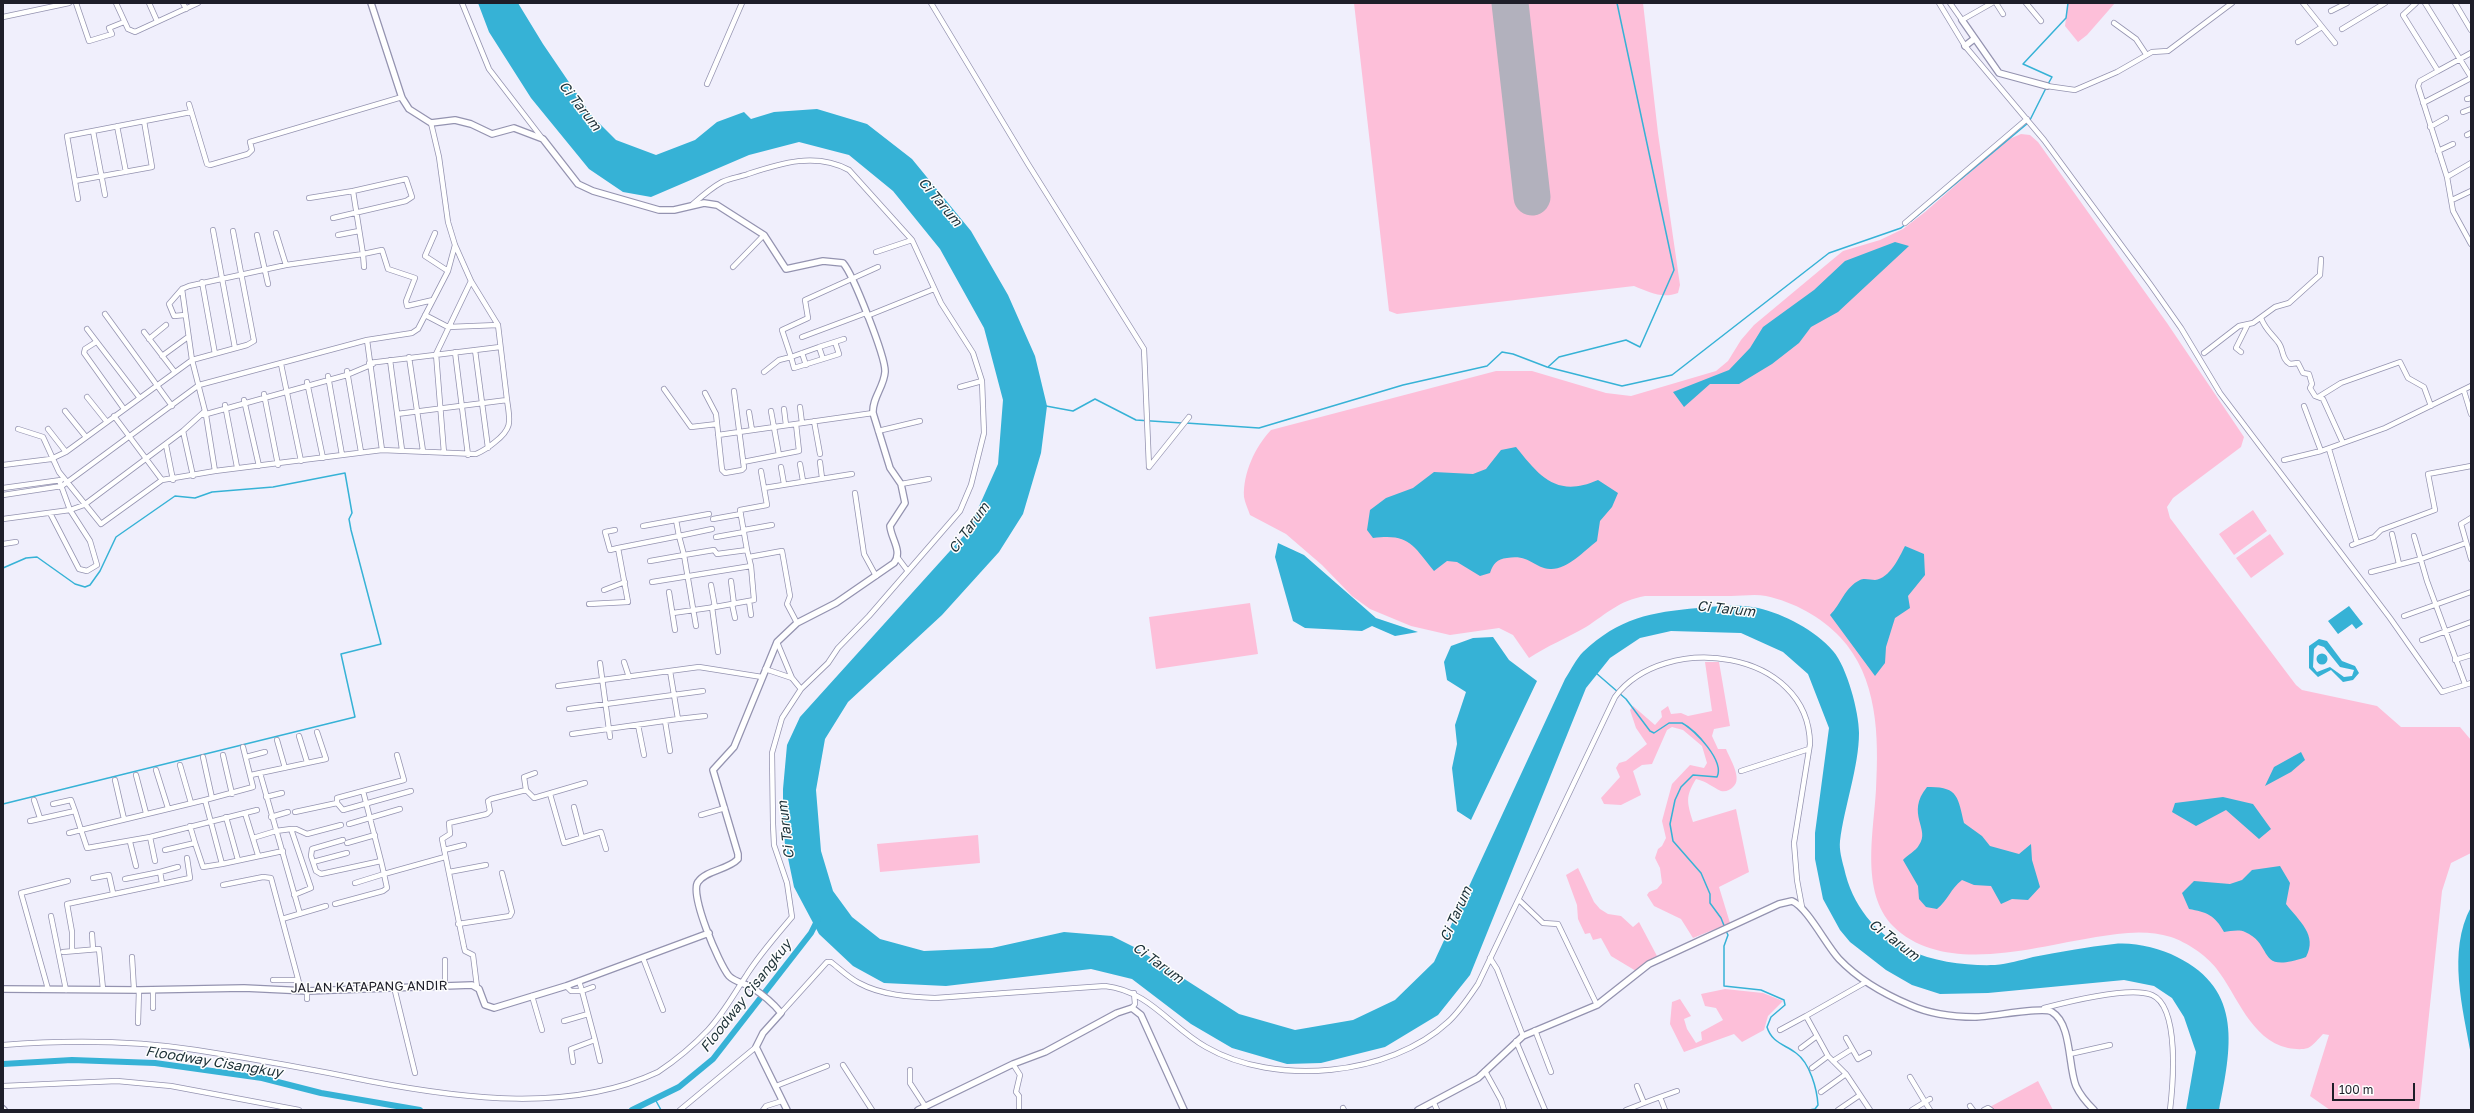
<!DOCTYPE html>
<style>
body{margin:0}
#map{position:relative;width:2474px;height:1113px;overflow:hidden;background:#f0effc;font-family:"Golos Text",sans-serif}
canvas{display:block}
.frame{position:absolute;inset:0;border:4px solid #1e1e29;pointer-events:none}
.scale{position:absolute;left:2332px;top:1083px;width:83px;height:18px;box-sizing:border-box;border:2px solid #1e1e29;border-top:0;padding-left:5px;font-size:12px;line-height:14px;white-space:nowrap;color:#1e1e29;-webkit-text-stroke:3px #fefefe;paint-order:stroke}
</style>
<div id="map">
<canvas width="2474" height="1113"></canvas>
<div class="frame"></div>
<div class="scale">100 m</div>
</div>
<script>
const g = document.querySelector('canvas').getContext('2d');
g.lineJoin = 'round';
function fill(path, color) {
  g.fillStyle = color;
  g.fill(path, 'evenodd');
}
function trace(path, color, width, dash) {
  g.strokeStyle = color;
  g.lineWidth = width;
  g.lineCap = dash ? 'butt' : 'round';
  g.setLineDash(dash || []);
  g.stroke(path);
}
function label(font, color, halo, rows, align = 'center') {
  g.font = font + ' "Golos Text",sans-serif';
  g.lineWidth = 3;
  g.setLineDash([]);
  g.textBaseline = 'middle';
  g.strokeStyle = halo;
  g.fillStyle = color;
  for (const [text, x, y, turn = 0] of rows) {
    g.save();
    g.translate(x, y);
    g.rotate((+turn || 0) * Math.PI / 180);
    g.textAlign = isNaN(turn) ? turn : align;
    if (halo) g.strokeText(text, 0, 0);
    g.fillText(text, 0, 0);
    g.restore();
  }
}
fill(new Path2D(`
 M1354,3H1643L1658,133L1680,285L1678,293C1662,299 1649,292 1634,286L1397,314L1389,311Z
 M2068,3H2115L2087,35L2078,42L2065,26Z
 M2021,134L2030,135L2038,142L2167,323L2244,437L2241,447L2173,498L2167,507L2170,518L2296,685L2302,690L2377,706L2401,727H2460L2471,740V853L2451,863L2442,891L2419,1110H2330L2310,1096L2329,1035L2323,1034C2318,1039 2314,1045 2308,1048C2301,1050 2295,1049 2288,1048C2250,1039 2238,996 2216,968C2206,955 2186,942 2171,937C2146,929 2120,933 2096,937C2034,947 1943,976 1893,926C1860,892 1874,831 1876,789C1879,737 1878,677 1840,637C1821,617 1794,602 1766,596C1755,594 1742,596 1731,596C1702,596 1674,596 1645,596C1618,601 1608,613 1586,627C1567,638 1547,646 1529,658L1513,635L1499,628L1450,635L1411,626L1370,609L1352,596L1322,565L1286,534L1250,515C1248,509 1245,503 1244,497C1243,473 1255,447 1271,430L1496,371H1532L1606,393L1631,396L1716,371L1728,361L1741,340L1754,325L1832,260L1843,251L1880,240L1903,229L1925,212L2007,140Z
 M2253,510L2267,531L2234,555L2219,534Z
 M2270,534L2284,554L2251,578L2236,558Z
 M1250,603L1258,654L1156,669L1149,617Z
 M1705,662H1719L1730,726L1714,729L1712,736L1718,749H1726C1730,759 1743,779 1733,787C1730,790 1726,792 1721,791C1712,787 1708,782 1696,779C1685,797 1687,802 1693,822L1736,809L1749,872L1719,887L1730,923L1693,938L1681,919L1654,906L1647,895L1649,892L1657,889L1662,883L1660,868L1655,858L1658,849L1662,846L1666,838L1662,821L1672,784L1690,765L1704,768L1707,763L1702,746L1683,730L1672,727L1667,730L1652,764L1642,765L1633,771L1641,795L1621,805L1604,804L1601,798L1620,777L1616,768L1619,763L1626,761L1647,744L1636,728L1630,710L1633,706L1655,725L1662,717L1661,711L1668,706L1671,714L1681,713L1688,716L1712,711Z
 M978,835L980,863L880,872L877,844Z
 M1578,868L1594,902L1600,909L1608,914L1621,916L1633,927L1639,922L1657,956L1644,963L1636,971L1611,956L1601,938L1593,940L1590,933L1585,934L1578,919L1577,905L1566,875Z
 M1725,989L1763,993L1783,1001L1768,1016L1764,1030L1742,1042L1734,1034L1684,1052L1670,1024L1672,1002L1680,999L1691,1016L1684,1019L1687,1029L1696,1043L1702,1040L1701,1032L1723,1020L1716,1008L1705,1006L1701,994Z
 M2038,1081L2053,1110H1989L1988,1108Z`), '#fdbfd9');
fill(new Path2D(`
 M478,3H518L543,44L592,116L616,140L656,155L695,140L717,122L744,112L751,119L774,112L817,109L867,124L912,159L971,231L1008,295L1035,356L1047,406L1041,453L1023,514L999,552L942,615L848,702L825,739L816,790L821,851L833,891L852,917L880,939L924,951L992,948L1064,932L1112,936L1136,948L1239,1014L1295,1030L1353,1020L1395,1000L1434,962L1565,679C1571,670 1576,659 1583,652C1619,618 1651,612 1698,608C1716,606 1740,604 1758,608C1784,614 1815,630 1833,651C1847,667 1859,712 1859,733C1859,766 1844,808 1840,841C1839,850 1842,860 1844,868C1852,905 1875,934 1909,950C1934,962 1968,966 1995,965C2008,964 2021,960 2033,957C2060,952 2087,947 2114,944C2134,942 2159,948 2177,957C2244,990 2231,1049 2219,1110H2186L2196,1052L2184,1017L2172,998L2154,986L2124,980L1988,993L1940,994L1912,985L1886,970L1850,942L1840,930L1823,899L1815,859V833L1829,728L1808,674L1783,652L1741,633L1671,631L1640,638L1610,658L1586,688L1470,975L1438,1015L1385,1047L1321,1063L1287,1064L1232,1048L1191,1024L1132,979L1091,969L946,986L884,983L853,966L819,934L794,887L783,834V789L787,745L800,717L968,531L998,464L1003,400L984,328L940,249L893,191L849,155L799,142L749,155L651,197L623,192L589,169L531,98L489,32Z
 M1895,242L1909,246L1838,312L1811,327L1799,343L1772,364L1739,384H1710L1684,407L1673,392L1729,370L1750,348L1763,327L1814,290L1845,261Z
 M1516,447C1540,477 1557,498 1598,480L1618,493L1612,507L1600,521L1597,541C1584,551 1567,570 1550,569C1533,568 1530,554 1507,558C1497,559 1493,564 1490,573L1480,576L1457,562L1447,561L1434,571C1413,545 1409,533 1373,538L1367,530L1370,510L1386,498L1413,488L1434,472L1473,474L1486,469L1501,450Z
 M1278,543L1304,555L1376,618L1418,632L1395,636L1372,626L1362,631L1305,628L1293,621L1275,557Z
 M1905,546L1924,554L1925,575L1908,596L1910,608L1895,618L1886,647L1885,663L1875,676L1830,615C1841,604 1845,587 1860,580C1864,578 1871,580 1875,580C1890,578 1899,558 1905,546Z
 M2349,606L2363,624L2356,629L2352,624L2338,634L2328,621Z
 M1493,637L1509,660L1537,681L1471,820L1457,811L1452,768L1457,744L1455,725L1466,692L1447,680L1444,662L1451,646L1473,638Z
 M2319,639L2327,641L2342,661L2355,666L2359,673L2353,680L2343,682L2331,670L2318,677L2309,668V646ZM2318,645L2324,647L2340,667L2354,670L2352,676L2344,677L2330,667L2317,672L2313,667L2314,649Z
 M2316.5 659a5.5 5.5 0 1 1 11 0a5.5 5.5 0 1 1-11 0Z
 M2301,752L2305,760L2291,772L2265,786L2274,767Z
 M1927,787C1958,786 1958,797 1964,823L1982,836L1990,846L2019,854L2031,844L2032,860L2040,887L2028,900L2012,899L2001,904L1991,886L1974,885L1962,880C1951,888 1948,900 1937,909L1926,907L1919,899L1918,886L1903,860C1907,855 1916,851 1919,845C1931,829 1905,814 1927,787Z
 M2223,797L2253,804L2271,829L2259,839L2226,810L2196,826L2172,812L2175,803Z
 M2280,866L2290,883L2286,904C2299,921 2318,935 2306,957C2255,975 2275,945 2245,932C2240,929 2230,931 2224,932C2215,915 2206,912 2189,909L2182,893L2194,881L2230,884L2242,880L2252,870Z
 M2471,907V1055C2463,1008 2447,952 2471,907Z`), '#36b2d6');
trace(new Path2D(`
 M2048,84L2052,77L2023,64L2066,18L2068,3
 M2030,120L2046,88
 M1911,221L2028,123
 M1548,367L1559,357L1626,340L1640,347L1674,270L1617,3
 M1046,406L1073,411L1095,399L1136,420L1182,423
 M1186,423L1259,428L1403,385L1487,366L1502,352L1513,354L1547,367L1622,386L1672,375L1829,253L1901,228L1906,224
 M3,568L26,558L37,557L75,584L85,587L90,585L100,571L116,537L175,496L195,498L212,492L273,487L345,473L352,513L349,519L351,530L381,644L341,654L355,717L3,804
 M1596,673L1626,699L1650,731L1654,733L1669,723H1682C1695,730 1725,761 1717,777L1693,775L1681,787L1675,800L1670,824L1673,841L1701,873L1710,894V903L1721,918L1725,928
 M1726,931L1728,935L1724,946V986L1761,990L1784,1000L1785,1005L1771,1017L1767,1027C1772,1043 1784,1044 1796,1053C1810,1063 1817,1089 1818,1105L1815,1109L1809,1110
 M655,1099L661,1110`), '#36b2d6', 1.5);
trace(new Path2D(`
 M3,1064L72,1060L155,1063L262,1078L321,1093L420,1110
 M632,1110L679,1087L713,1059L811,933L818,919`), '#36b2d6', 6);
trace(new Path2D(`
 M1510,3L1532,197`), '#b2b1bd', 37);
const minor = new Path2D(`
 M76,3L89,41L112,34L109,28L124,22
 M116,3L128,29L135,32L198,3
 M149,3L157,21
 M183,3L186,9
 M462,3L489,69L542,138
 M931,3L1028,164L1144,349L1149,467
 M1939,3L1965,46L2044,140L2150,284L2181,328L2220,393L2390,618L2442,692L2471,683
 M1950,3L1962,20L1992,3
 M1996,3L2003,14
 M2026,3L2041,21
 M2303,3L2335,43
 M2416,3L2403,15L2438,71L2420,81L2418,86L2447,177L2453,211L2471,244
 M2425,3L2471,77
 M2455,3L2471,30
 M2331,11L2347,3
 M3,17L69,3
 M2114,23L2136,39L2146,54
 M2342,29L2385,3
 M2298,42L2322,27
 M2438,71L2471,53
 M707,84L742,3
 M2047,86L2075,90L2117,72L2152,52L2168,51L2232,3
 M2467,99L2471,98
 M2423,103L2471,78
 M189,104L207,164L210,165L248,154L252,150L250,142L402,97
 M2463,112L2471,109
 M117,126L126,172
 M2430,127L2446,118
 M93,131L105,195
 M2467,135L2471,133
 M2438,151L2453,144
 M2447,177L2471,163
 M75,181L152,167L144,121
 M309,198L353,191L363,254L382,250L388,269L415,278L406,301L407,306L433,300
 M78,199L67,136L191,112
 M2452,200L2471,191
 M333,218L406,201L412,197L406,179L353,191
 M1905,223L2027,119
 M213,230L235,348
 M276,233L286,265
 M435,233L425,256L448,271
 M257,235L268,284
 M338,235L359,231
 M876,252L912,240
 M733,267L764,235
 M202,282L215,354
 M182,289L169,304L174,316L185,315
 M105,314L172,406
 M425,315L448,327L498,325
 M867,316L934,289
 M2261,318C2265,329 2271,333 2278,342C2284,349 2281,359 2290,364L2298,363L2303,373L2309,374L2312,384L2310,388L2315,396L2323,399L2343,443
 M87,329L139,397
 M144,332L174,371
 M802,337L866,313
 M149,339L166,325
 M367,340L382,450
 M96,342L85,349L84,353L124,409
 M819,347L823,359L794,368L791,357Z
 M819,347L844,339
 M475,350L488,448
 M455,352L468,455
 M2241,352L2236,348L2247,326
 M802,353L806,365
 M2204,353L2239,326L2253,323L2275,307L2289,303L2320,275L2321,259
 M162,356L188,337
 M409,357L423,451
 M823,359L839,354L835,342
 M390,360L402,450
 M369,363L500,347
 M281,364L301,461
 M347,371L361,452
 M764,372L779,360L791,357L782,330L808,318L805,300L878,267
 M328,376L342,455
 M307,382L323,458
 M960,387L982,381
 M664,389L691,427L717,424
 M2464,391L2471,414
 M705,393L716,414L722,470L725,473L742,470L744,468L734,391
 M264,394L278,465
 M2320,396L2341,383L2400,362L2408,378L2424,387L2431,406
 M87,397L107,422
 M244,400L259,466
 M225,405L237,467
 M2304,406L2321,451
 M800,407L802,423
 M784,409L786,425
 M65,411L86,437
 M771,411L779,455
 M749,412L752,430
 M397,414L507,400L498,325L471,281L455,245L448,222L439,157L431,123
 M203,415L347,375L373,364
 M114,416L162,480
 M814,421L820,454
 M18,429L43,437L59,472L101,524L162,480L215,471L206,415L192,360L247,345L254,341L233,231
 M48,429L66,452L192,360L182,289L189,286L286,265L363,254L364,267
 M183,431L193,476
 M878,431L920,421
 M718,435L873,413
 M166,445L173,480
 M2329,449L2357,543L2352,545
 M444,453L436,354L471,281
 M2284,460L2321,451L2385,428L2471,386
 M743,462L799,451L796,424
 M820,462L822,478
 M800,464L803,481
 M3,465L51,459L66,452
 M781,467L784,484
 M1149,467L1189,417
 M215,471L382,450L476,454C483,451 489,447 495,442C513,428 510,421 507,400
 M901,484L929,479
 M3,488L61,480
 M764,488L852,474
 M855,493L864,554L876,576
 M3,495L62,486L199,385L367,340L412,333L418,329L448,271L455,245
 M50,513L79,569L87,571L97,565L90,541L70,510L59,480
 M2471,518L2461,524L2471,559
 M3,519L70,510L84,505L183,431L205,411
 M713,519L741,514
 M676,520L679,536L712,529
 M643,526L709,514
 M615,530L605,532L610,550L618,548
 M744,530L772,525
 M2392,534L2399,564
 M2414,536L2427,581L2465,684
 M716,537L744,532
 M2357,543L2374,537L2381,530L2435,510L2428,474L2471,466
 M3,544L16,542
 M747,550L740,510L767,505L761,471
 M749,557L782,551L790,596L787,604L797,623
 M898,558L907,570
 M2371,572L2421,559L2466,543
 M731,581L734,604
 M652,582L751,566L747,550L717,554L714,550L684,555L696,626
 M604,590L625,582
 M669,592L675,630
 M749,601L751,615
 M589,604L628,602L618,548L679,536L684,555L650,561
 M732,604L735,618
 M712,607L718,652
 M715,607L754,600L751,566
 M673,613L715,607L711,585
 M2404,616L2471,592
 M2422,640L2471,622
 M777,642L792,678L801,689
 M2455,660L2471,655
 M624,662L629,677
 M600,663L610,737
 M765,669L792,678
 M670,671L678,719L705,716
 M558,686L699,667L762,677
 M569,709L703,691
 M665,721L670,751
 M638,725L644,755
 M572,734L678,719
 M299,736L307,762
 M277,740L285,768
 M223,755L232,794
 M397,755L404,780L337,798V803L343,810L411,791
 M203,757L212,798
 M246,757L265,752
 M180,765L191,803
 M156,770L168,808
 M1741,771L1809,749
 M260,773L326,759L317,732
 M136,775L146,813
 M251,775L260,773L300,914
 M115,780L124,819
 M526,790L524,777L535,773
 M363,791L381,861
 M550,794L564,843L601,832L606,849
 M266,797L282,793
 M34,800L40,818
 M205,800L253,787L243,747
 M53,804L71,800L75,811
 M574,807L582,838
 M295,812L337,803
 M245,813L257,810
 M701,815L725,808
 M226,817L238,860
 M271,817L288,812
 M30,821L75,811L81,830L205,800L222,864L283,851
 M349,824L400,809
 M190,826L195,843
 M291,829H296L307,834L341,825
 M69,833L81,830L87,848L150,837
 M253,838L276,831L291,829L311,888L294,895
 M343,840L312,849L311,856L316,871L321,874L381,861L384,874L355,883
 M130,842L136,866
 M347,843L375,835
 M165,850L195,843L203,867L222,864
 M444,850L464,845
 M155,861L150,837L245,813L258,855
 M313,862L347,853
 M449,872L486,865
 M93,878L109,875L113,893
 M125,879L160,872
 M162,883L160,872L178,867
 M223,885L263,877L271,878L301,990
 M1519,900L1543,923L1558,924L1597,1005
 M335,904L383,891L387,888L384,874L445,857
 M51,916L66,990
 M282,919L326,906
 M458,924L510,916L512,912L502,873
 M92,934L93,949
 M72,951V932L67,904L190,878L187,858
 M63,952L99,949L103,989
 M132,957L134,990
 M643,958L663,1010
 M1490,958L1497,969L1523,1036
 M273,980H298
 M579,981L582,991L593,987
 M1866,982L1806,1016L1828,1056L1846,1074L1870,1110
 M445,985V960
 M566,986L571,991H582L595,1040L571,1049L573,1062
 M394,987L415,1073
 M477,987L473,955L465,951L464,947L442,839L450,834L449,823L487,814L490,811L488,801L491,799L526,790L534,798L585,783
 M48,989L21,893L68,881
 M307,991V999
 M532,996L542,1030
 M153,1008V990
 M1132,1008L1135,1004L1134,993
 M2044,1008C2067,1002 2130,986 2152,995C2180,1007 2173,1085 2170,1110
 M781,1013L827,962H831C840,969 849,978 859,983C881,995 909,997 935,998L1105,986C1150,991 1170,1027 1206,1047C1275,1087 1390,1076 1448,1022C1460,1011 1469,997 1478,984L1615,697C1664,631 1809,649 1810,744L1794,843L1797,880L1802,907
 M564,1021L588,1014
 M138,1023L139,990
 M1535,1030L1551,1072
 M1780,1030L1806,1016
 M1846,1038L1858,1059L1869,1053
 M595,1040L600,1061
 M1516,1041L1545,1110
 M3,1045C68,1040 131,1040 196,1050C254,1059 311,1069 369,1081C463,1099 571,1113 658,1072C676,1060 693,1046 708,1030C723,1014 734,994 746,976C759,955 776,936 792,917L787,883L774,845L773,824L772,753L782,718L801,689L828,663L838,648L869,616L960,511L971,485L984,433L982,381L973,353L941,303L912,240L849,170C816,152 781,163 748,174C740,177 730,178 722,182C711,188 702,196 693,204
 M1801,1048L1817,1036
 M2070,1054L2110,1045
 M1833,1061L1852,1049
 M1013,1064L1020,1075L1016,1092L1019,1096V1110
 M843,1065L872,1110
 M1812,1068L1828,1056
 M910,1070V1083L925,1106
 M1485,1071L1501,1100L1504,1110
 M1910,1077L1925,1102L1930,1099
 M3,1086L117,1081L171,1086L299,1110
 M776,1086L827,1066
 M1637,1086L1644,1103L1660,1097
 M1821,1092L1846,1074
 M1434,1103L1437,1110
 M1970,1106L1973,1110
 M1343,1108L1344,1110
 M680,1110L756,1047
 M763,1110L766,1106L782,1101
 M1626,1110L1644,1103
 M1665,1110L1660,1097L1677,1091
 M1838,1110L1860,1095
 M1912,1110L1925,1102L1930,1110
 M1984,1110L1988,1108L1991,1110`);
const tertiary = new Path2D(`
 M371,3L402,98L409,109L431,123L455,120L471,124L492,134L514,128L543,139L578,184L593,191L659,210H674L704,203L717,205L764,235L786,269L823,261L843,263C853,274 886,358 885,372C884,387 872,398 873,413L890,468L901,484L905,503L890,526C891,539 903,551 894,563L836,603L797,623L777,642L734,747L713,770L738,854V859C728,870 706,870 698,882C689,894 719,964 729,976C735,982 744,983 751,987C762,994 773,1003 781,1013L763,1033L756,1047L787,1110
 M1962,20L1999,73L2047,86
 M1965,46L1974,39
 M3,989L139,990L244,988L307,991L472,985L479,989L485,1005L494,1008L566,986L709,933
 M3,1109L4,1110
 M918,1110L1013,1064L1045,1052L1117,1013L1132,1008L1141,1015L1184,1110
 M1418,1110L1478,1078L1523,1036L1597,1005L1649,964L1779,904L1792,901C1807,907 1826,945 1839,959C1858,979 1884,994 1910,1005C1930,1014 1953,1017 1975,1017C1991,1017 2043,1006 2052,1012C2072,1024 2068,1067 2076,1086C2080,1095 2087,1103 2094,1110`);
trace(minor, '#9493b0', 6);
trace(tertiary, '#9493b0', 8);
trace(minor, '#fff', 4.5);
trace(tertiary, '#fff', 5.5);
label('13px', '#1e1e29', '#fefefe', [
 ["JALAN KATAPANG ANDIR",369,987,-1]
]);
label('italic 14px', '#1c3037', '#fefefe', [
 ["Ci Tarum",580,106,52],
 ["Ci Tarum",940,202,50],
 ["Ci Tarum",969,528,-54],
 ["Ci Tarum",1726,609,6],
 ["Ci Tarum",786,830,-97],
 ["Ci Tarum",1456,914,-66],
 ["Ci Tarum",1894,940,37],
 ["Ci Tarum",1158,963,36],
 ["Floodway Cisangkuy",746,996,-52],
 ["Floodway Cisangkuy",214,1062,9]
]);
</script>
